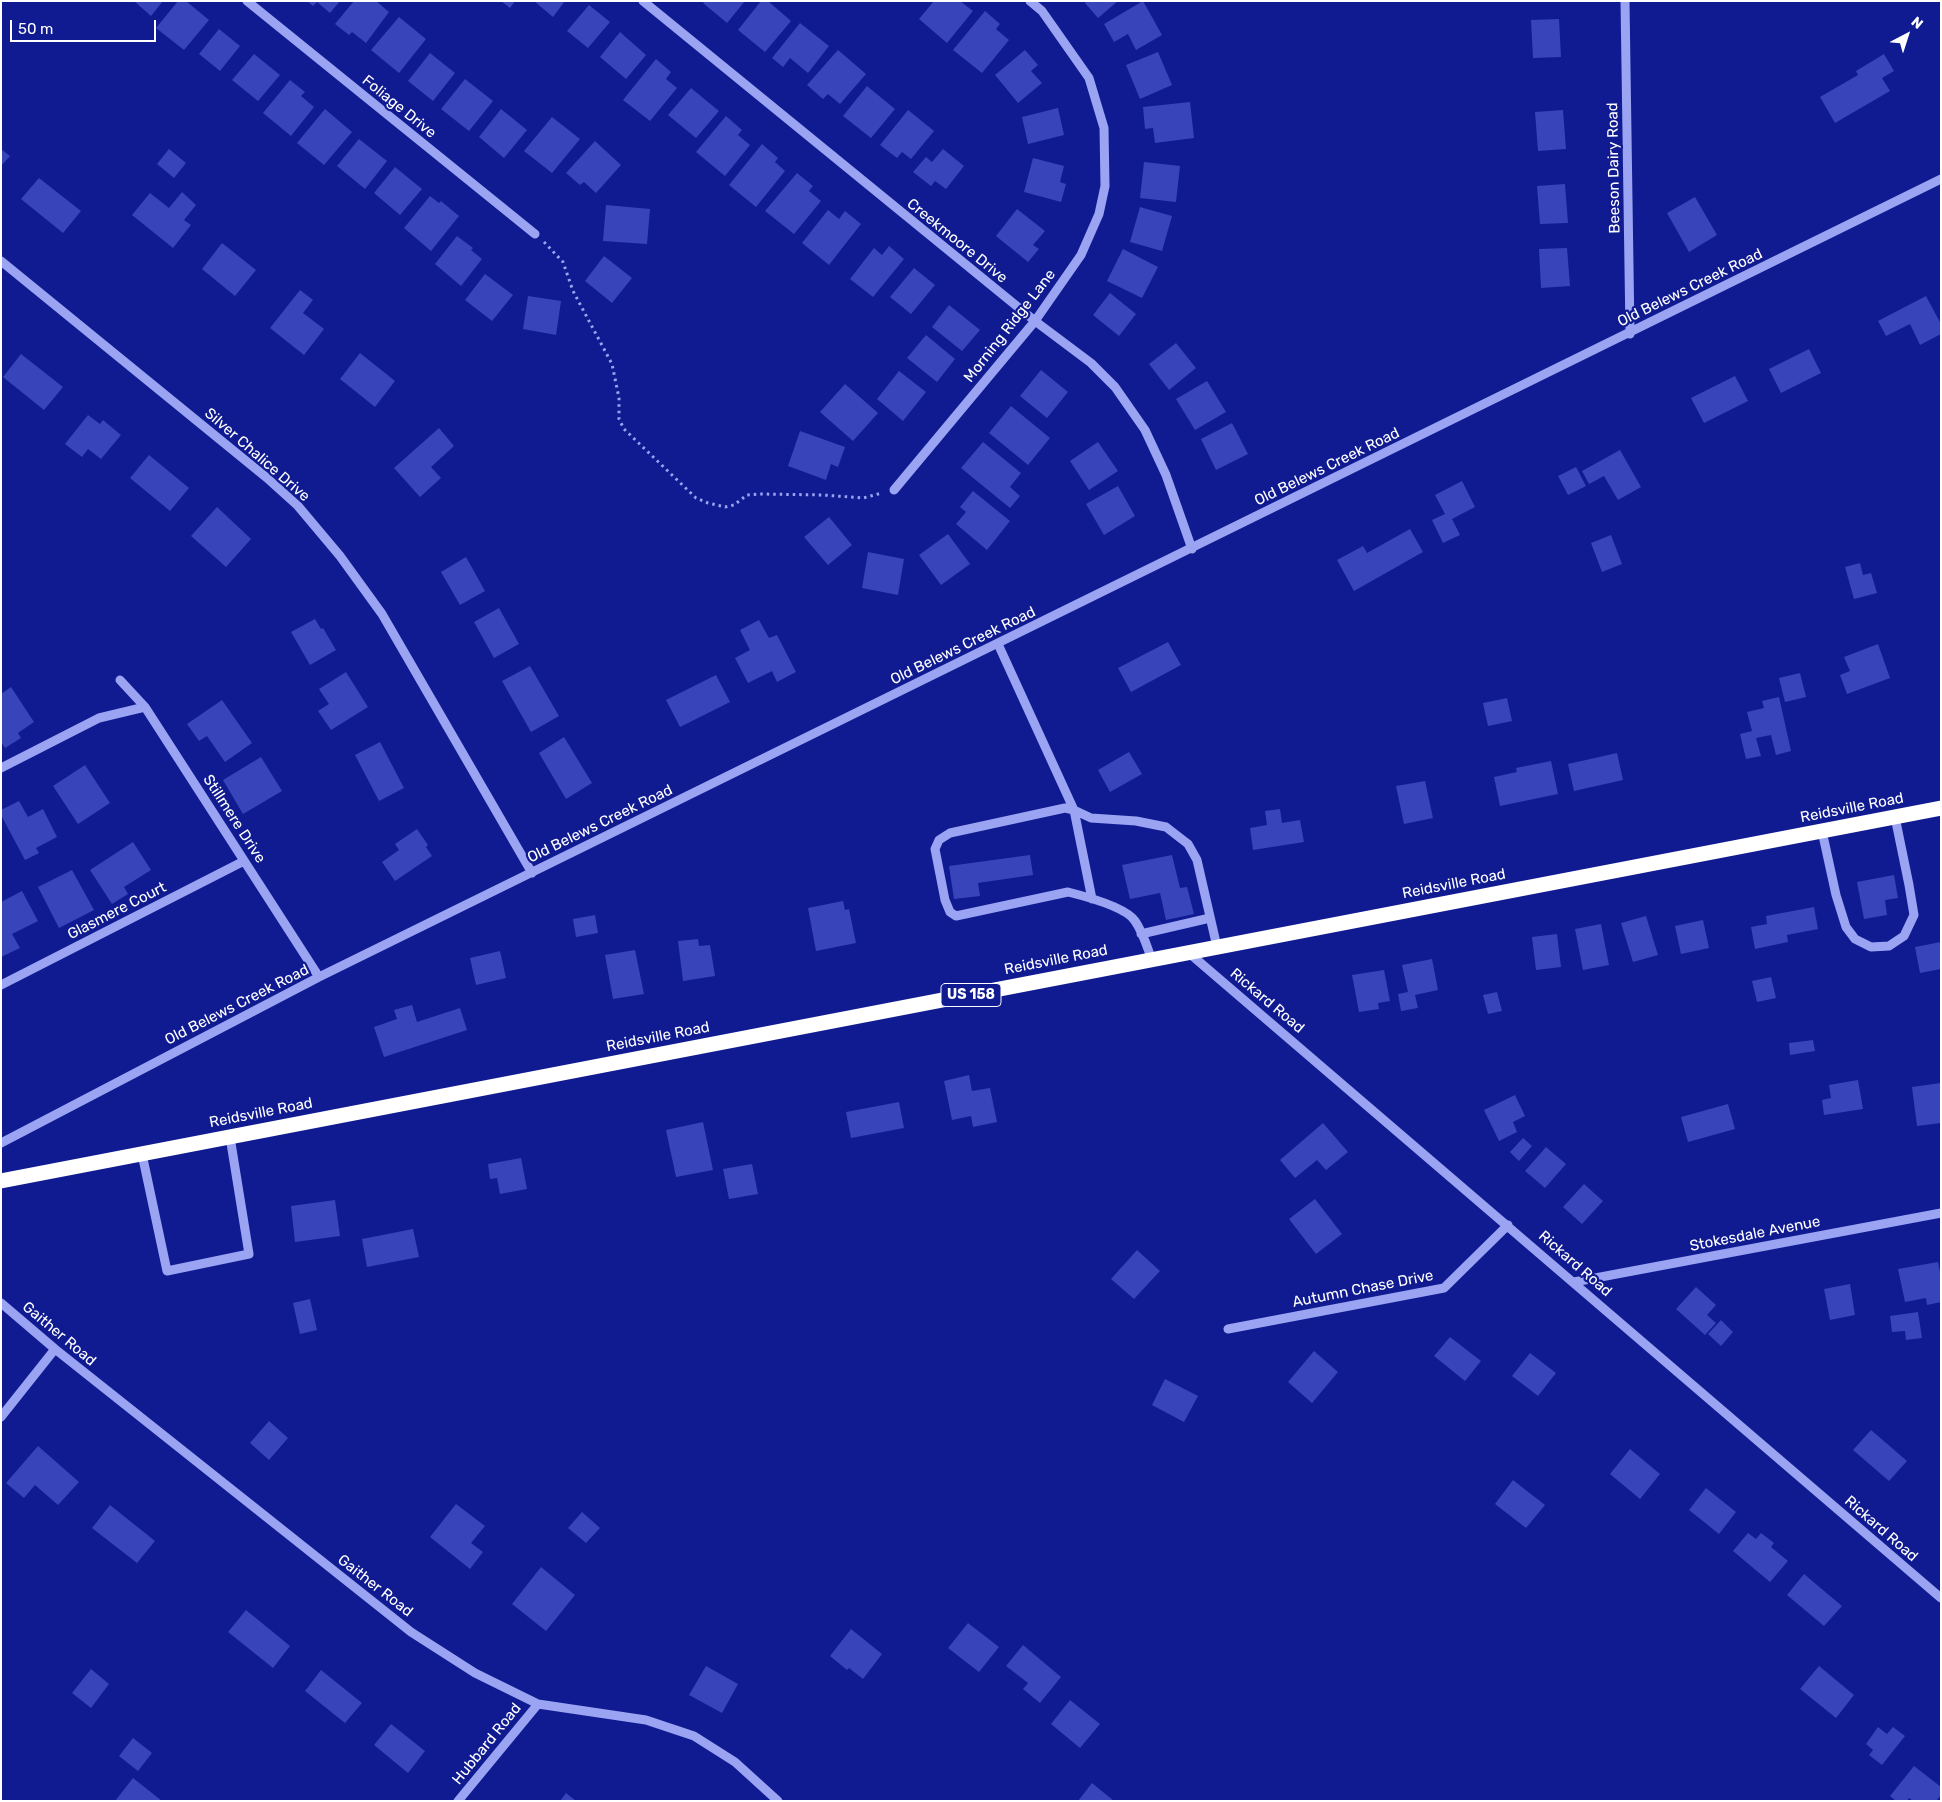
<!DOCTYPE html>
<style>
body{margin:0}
#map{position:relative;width:1942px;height:1802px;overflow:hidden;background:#101b91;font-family:Rubik,sans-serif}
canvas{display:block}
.frame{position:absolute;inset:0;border:2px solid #fff;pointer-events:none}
.north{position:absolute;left:1882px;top:10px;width:50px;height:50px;-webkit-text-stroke:4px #101b91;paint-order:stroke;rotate:40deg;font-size:14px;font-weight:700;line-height:20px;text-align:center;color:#fff}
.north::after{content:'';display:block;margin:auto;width:18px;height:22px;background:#fff;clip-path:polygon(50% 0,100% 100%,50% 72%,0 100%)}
.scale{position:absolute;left:10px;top:20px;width:146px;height:22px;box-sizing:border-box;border:2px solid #fff;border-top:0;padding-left:6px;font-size:15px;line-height:18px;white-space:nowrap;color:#fff;-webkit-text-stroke:4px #101b91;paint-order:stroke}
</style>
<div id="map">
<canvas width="1942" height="1802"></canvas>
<div class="frame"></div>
<div class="north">N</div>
<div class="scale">50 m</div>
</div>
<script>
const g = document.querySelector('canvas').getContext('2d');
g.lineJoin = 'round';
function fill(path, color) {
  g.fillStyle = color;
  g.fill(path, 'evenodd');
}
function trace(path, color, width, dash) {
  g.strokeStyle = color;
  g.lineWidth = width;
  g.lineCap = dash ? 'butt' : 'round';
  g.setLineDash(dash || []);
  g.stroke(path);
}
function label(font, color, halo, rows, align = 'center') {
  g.font = font + ' Rubik,sans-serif';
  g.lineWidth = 4.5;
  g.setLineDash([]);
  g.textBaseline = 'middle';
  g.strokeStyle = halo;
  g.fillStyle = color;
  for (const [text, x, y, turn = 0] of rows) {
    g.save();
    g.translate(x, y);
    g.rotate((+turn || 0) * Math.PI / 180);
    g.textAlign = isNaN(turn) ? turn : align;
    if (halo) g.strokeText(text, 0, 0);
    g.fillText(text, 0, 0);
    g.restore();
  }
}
fill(new Path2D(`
 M134,1H163L151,16Z
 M178,1H186L209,20L184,50L156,28Z
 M307,1H340L330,13L317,2L313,6Z
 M354,1H376L389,12L366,43L352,32L349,35L335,24Z
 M501,1H515L510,8Z
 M534,1H565L553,17Z
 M705,1H745L727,23L703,3Z
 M761,1H768L791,21L765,52L738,30Z
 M934,1H960L973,11L947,43L919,19Z
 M1087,1H1118L1098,18L1085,3Z
 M1143,1L1162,35L1136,50L1128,34L1114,42L1104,24Z
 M589,5L610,22L588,48L567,31Z
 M985,11L1000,24L996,29L1009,40L982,73L953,50Z
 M399,17L426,39L399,73L371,50Z
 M1559,19L1561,57L1533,58L1531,20Z
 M800,23L829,46L808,73L790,58L783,67L772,58Z
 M219,29L240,46L220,71L199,54Z
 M620,32L646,55L626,79L600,57Z
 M838,50L866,74L840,104L828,94L823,99L807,85Z
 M1025,50L1038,65L1031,71L1042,83L1018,103L995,75Z
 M1158,52L1172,85L1140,99L1126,65Z
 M430,53L455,73L433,101L408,81Z
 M254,54L280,75L258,101L232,80Z
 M1884,54L1894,71L1882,78L1890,91L1835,123L1820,97L1858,75L1856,71Z
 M656,59L671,72L666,79L677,88L650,121L623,100Z
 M465,79L493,101L469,131L441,109Z
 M290,80L305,92L301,96L314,107L291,136L263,113Z
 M867,86L895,109L871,138L843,116Z
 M691,88L719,111L696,138L668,115Z
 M1190,102L1194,138L1155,143L1153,128L1145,129L1143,107Z
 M1058,108L1064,135L1028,144L1022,117Z
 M325,109L352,132L324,165L297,143Z
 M501,109L527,130L504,158L479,137Z
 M908,110L934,131L911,159L902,152L897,158L880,145Z
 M1563,110L1566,149L1538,151L1535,112Z
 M726,116L742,130L738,135L750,145L725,176L696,152Z
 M552,117L580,139L552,173L524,151Z
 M359,139L387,161L365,189L337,166Z
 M595,141L621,165L596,193L584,182L580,185L566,173Z
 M762,144L778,158L775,162L785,171L756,207L729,185Z
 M1,149L10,156L1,166Z
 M169,149L186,163L174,178L157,164Z
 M943,149L964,166L946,189L935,181L931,186L913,172L926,157L932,162Z
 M1033,158L1064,166L1060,182L1066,184L1061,202L1024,192Z
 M1144,162L1180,166L1176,202L1140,198Z
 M395,167L422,189L400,215L374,193Z
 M797,173L813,186L809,191L821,201L794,234L765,211Z
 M39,178L81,211L63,233L21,199Z
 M1565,184L1568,223L1540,224L1537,186Z
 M182,192L196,205L184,220L191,225L173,248L132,215L150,193L169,208Z
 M430,196L439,203L441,201L459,216L431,251L404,228Z
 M1695,197L1717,235L1689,252L1667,213Z
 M606,205L650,209L647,244L603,241Z
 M1140,207L1172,216L1162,251L1130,242Z
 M1017,209L1045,231L1033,245L1039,249L1028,262L996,236Z
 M828,210L839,219L845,211L861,224L829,265L802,243Z
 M457,236L473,248L471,250L482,259L461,286L435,264Z
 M222,243L256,270L235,296L202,269Z
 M889,246L904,259L873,297L850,279L874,248L882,255Z
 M1567,248L1570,286L1541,288L1539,249Z
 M1123,249L1158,267L1142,298L1107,281Z
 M604,256L632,278L612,303L585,281Z
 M914,268L935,285L911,314L890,297Z
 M485,274L513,295L492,321L465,300Z
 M300,290L313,300L303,313L324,329L304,355L270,328Z
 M1110,293L1136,314L1119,336L1093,315Z
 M528,296L561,301L556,335L523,329Z
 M1926,296L1941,324V334L1920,345L1910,324L1886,336L1878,321Z
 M949,305L980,330L962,351L932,327Z
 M926,335L955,359L937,382L907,358Z
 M1176,343L1196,368L1169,390L1149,364Z
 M1809,349L1821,373L1781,393L1769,369Z
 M360,353L395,381L375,407L340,379Z
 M21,354L63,387L44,410L3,377Z
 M1041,370L1068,392L1047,418L1020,396Z
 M899,371L926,392L903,421L877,399Z
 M1735,376L1748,401L1704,423L1691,398Z
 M1207,381L1226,412L1195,430L1176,399Z
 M845,384L878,413L853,441L820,412Z
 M1011,406L1050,438L1028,465L989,433Z
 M88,415L100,424L103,420L121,435L101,459L88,449L82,457L65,444Z
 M1232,423L1248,454L1216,470L1201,439Z
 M439,428L454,446L431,467L441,478L420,497L394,468Z
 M800,431L845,447L838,467L831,464L826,480L788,466Z
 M983,442L1021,473L1010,487L1020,496L1010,508L961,468Z
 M1098,442L1118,471L1089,490L1070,461Z
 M1620,450L1641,487L1618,500L1604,476L1589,484L1582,471Z
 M149,455L189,488L170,511L130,478Z
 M1576,467L1586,486L1568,495L1558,476Z
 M1462,481L1475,507L1452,519L1460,535L1443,543L1432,520L1445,514L1435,495Z
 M1118,486L1135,516L1104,535L1086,504Z
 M973,491L1010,521L987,550L956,524L966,512L960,507Z
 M217,507L251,539L226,567L191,536Z
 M829,517L852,545L828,565L804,537Z
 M1410,529L1423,552L1354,591L1337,560L1363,546L1367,553Z
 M948,534L970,564L941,585L919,555Z
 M1611,535L1622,564L1602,572L1591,543Z
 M868,552L904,559L898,595L862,588Z
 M466,557L485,591L460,605L441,572Z
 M1860,563L1863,575L1871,573L1877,593L1854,599L1845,567Z
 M499,608L519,644L494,658L474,622Z
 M315,619L321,629L323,628L336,650L310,665L291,632Z
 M759,620L769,638L777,635L796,672L777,682L772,671L748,683L735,658L750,650L740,630Z
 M1168,642L1181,665L1131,692L1118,668Z
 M1878,644L1890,678L1847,694L1840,675L1850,671L1844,657Z
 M530,666L559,716L531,732L502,681Z
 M346,672L368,707L331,730L318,711L329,704L319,689Z
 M1800,673L1806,697L1785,702L1779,678Z
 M716,675L730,702L680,727L666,700Z
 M11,687L34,722L18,733L21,738L5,748L1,742V694Z
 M1779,697L1791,751L1776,755L1771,735L1756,738L1761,756L1746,759L1740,734L1752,731L1747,712L1764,708L1762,701Z
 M1507,698L1512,721L1488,726L1483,703Z
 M222,700L252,743L225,762L207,736L199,741L187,724Z
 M564,737L592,783L566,799L539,753Z
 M380,742L404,788L379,801L355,755Z
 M1129,752L1142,774L1110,792L1098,770Z
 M1617,753L1623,780L1574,791L1568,764Z
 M261,757L282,791L243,814L223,780Z
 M1551,761L1558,794L1500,806L1494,777L1517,772L1516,768Z
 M85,765L110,803L78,824L53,786Z
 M1425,781L1433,818L1404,824L1396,786Z
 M19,801L28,817L43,809L57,837L36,848L39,853L25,860L1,815V810Z
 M1280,809L1282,823L1300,820L1304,842L1253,850L1250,828L1267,825L1265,811Z
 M417,829L428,845L426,847L432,856L395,881L382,862L399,850L395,844Z
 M133,842L151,870L124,887L128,894L112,904L90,870Z
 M1030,855L1033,875L978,883L980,896L954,899L949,866Z
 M1172,855L1180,888L1187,887L1194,914L1166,920L1160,893L1130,899L1122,865Z
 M72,870L94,910L59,928L38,887Z
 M1894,875L1898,898L1885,900L1887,915L1864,919L1857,882Z
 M22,891L38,921L12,934L20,948L1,957V902Z
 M843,901L845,910L849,909L856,943L816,951L808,908Z
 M1814,907L1818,929L1787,935L1788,942L1755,949L1751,927L1767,924L1766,916Z
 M595,915L598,933L576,937L573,919Z
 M1646,916L1658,955L1633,962L1621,923Z
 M1703,920L1709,948L1681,954L1675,926Z
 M1601,924L1609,965L1583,970L1575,929Z
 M1557,934L1561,967L1536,970L1532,937Z
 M698,939L699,946L710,945L715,976L683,981L678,941Z
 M1941,942V969L1920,973L1915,947Z
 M635,950L644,994L613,999L605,955Z
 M500,951L506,978L476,985L470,958Z
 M1432,959L1438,990L1415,995L1418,1008L1401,1011L1398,994L1408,992L1402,965Z
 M1384,970L1390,1001L1378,1003L1379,1009L1359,1012L1352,975Z
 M1771,977L1776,998L1757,1002L1752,981Z
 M1497,992L1502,1011L1488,1014L1483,995Z
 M412,1005L417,1022L460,1008L467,1030L384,1057L374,1027L397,1019L394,1010Z
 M1813,1040L1815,1051L1790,1055L1789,1043Z
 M969,1075L972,1091L990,1088L997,1122L973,1127L971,1116L952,1120L944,1081Z
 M1858,1080L1863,1109L1824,1115L1822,1100L1831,1098L1829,1085Z
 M1941,1083V1123L1917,1126L1912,1087Z
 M1515,1095L1525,1116L1513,1122L1517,1132L1499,1141L1484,1110Z
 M899,1102L904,1128L851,1138L846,1112Z
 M1728,1104L1735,1129L1688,1142L1681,1117Z
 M703,1122L713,1170L676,1177L666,1130Z
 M1323,1123L1348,1152L1326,1170L1317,1160L1295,1178L1280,1160Z
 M1523,1138L1532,1146L1519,1161L1510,1152Z
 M1546,1147L1566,1164L1545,1188L1525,1171Z
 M521,1158L527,1189L500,1194L497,1178L490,1179L488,1164Z
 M752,1164L758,1194L729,1199L723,1169Z
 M1584,1184L1603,1201L1582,1224L1563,1207Z
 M1315,1199L1342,1234L1316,1254L1289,1219Z
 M335,1200L340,1236L295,1242L291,1206Z
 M413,1229L419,1257L367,1267L362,1239Z
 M1137,1250L1160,1271L1134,1299L1111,1279Z
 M1938,1262L1941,1277V1302L1927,1305L1926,1298L1905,1302L1898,1269Z
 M1850,1284L1855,1315L1830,1320L1824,1289Z
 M1696,1287L1716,1305L1707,1315L1716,1323L1705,1335L1676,1309Z
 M310,1299L317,1330L300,1334L293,1303Z
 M1918,1312L1922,1338L1906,1340L1905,1331L1892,1332L1890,1316Z
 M1721,1320L1733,1332L1721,1346L1708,1334Z
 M1450,1337L1481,1361L1465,1381L1434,1356Z
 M1314,1351L1338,1372L1312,1403L1288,1382Z
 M1530,1353L1556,1373L1538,1396L1512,1376Z
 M1165,1379L1198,1396L1184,1422L1152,1405Z
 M269,1421L288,1438L269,1460L250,1443Z
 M1871,1430L1907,1461L1889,1481L1853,1450Z
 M38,1446L79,1482L58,1505L35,1485L24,1498L6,1483Z
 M1630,1449L1660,1474L1640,1499L1610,1474Z
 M1513,1480L1545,1505L1526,1528L1495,1504Z
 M1706,1488L1736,1512L1719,1534L1689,1510Z
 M456,1504L485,1526L471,1543L483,1552L470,1569L430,1537Z
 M110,1505L155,1541L137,1563L92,1528Z
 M582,1512L600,1528L586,1543L568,1528Z
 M1748,1533L1756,1539L1761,1533L1774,1543L1771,1547L1788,1561L1770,1582L1733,1551Z
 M541,1567L575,1595L546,1631L512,1604Z
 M1804,1574L1842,1606L1824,1626L1787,1595Z
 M246,1610L290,1646L273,1668L228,1632Z
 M968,1623L999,1647L979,1672L948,1648Z
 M851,1629L882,1654L863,1679L849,1668L847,1670L830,1656Z
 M1023,1645L1061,1677L1040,1703L1023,1689L1028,1683L1006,1666Z
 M706,1666L738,1684L722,1713L689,1695Z
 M1819,1666L1854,1695L1836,1718L1800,1689Z
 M91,1669L109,1684L91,1708L72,1693Z
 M321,1670L362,1703L345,1723L305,1691Z
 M1070,1700L1100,1724L1080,1748L1051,1724Z
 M391,1724L425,1751L408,1773L374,1745Z
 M1878,1727L1887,1734L1893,1727L1905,1736L1882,1765L1869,1755L1873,1750L1866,1744Z
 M133,1738L152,1753L138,1771L119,1756Z
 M1914,1766L1941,1787V1795L1936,1801H1913L1909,1798L1907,1801H1896L1890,1796Z
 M133,1778L162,1801H115Z
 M1092,1783L1114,1801H1078Z
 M566,1793L576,1801H560Z`), '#3844ba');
trace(new Path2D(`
 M544,242L563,262L573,291L612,364L619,398V419L624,429L696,498L708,503L725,507L734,505L747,495L760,494L823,495L863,498L882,493`), '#9ba4f3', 3, [2.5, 4]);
trace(new Path2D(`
 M247,1L535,234
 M643,1L1035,321L1091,363L1115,387L1145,430L1166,475L1192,549
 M1625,1L1630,334
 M1,261L267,478L298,506L340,556L382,614L532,873
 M894,490L1035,321L1081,255L1099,214L1105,186L1104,128L1089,78L1042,11L1030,1
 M998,644L1074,810L1092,899
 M120,680L145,707L319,977
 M1,768L99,718L145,707
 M1822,831L1836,895L1846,927L1855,939L1871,947L1889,946L1904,936L1914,915L1909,885L1895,817
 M1141,934L1210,918
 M1189,953L1941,1598
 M1152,960C1147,947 1143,932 1135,921C1126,907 1084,896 1068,892L956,916L950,912L945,900L935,849L939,840L950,833L1065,808L1074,810L1091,818L1136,821L1166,827L1188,844L1197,860L1217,947
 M1,985L244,861
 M1,1143L319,977L1941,179
 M142,1154L167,1271L249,1254L230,1137
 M1574,1282L1941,1213
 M1,1303L55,1349L411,1632L475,1673L538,1704L646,1720L694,1736L735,1762L778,1801
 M1228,1329L1444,1288L1508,1225
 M1,1417L55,1349
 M458,1801L538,1704`), '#9ba4f3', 9);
trace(new Path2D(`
 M1,1181L1941,808`), '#fff', 15);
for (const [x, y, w] of [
 [971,995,60]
]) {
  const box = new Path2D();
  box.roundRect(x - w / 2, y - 11.5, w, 23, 4);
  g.fillStyle = '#101b91';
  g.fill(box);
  trace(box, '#fff', 1);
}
label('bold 14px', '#fff', null, [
 ["US 158",971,995]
]);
label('15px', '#fff', '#101b91', [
 ["Foliage Drive",399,107,39],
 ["Beeson Dairy Road",1614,168,-91],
 ["Creekmoore Drive",957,241,39],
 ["Old Belews Creek Road",1690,288,-26],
 ["Morning Ridge Lane",1010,326,-52],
 ["Silver Chalice Drive",257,455,41],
 ["Old Belews Creek Road",1327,467,-26],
 ["Old Belews Creek Road",963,646,-26],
 ["Reidsville Road",1852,808,-11],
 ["Stillmere Drive",234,819,57],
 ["Old Belews Creek Road",600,824,-26],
 ["Reidsville Road",1454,884,-11],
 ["Glasmere Court",117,911,-27],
 ["Reidsville Road",1056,960,-11],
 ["Rickard Road",1267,1001,40],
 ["Old Belews Creek Road",237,1005,-27],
 ["Reidsville Road",658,1037,-11],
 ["Reidsville Road",261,1113,-11],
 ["Stokesdale Avenue",1755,1234,-11],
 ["Rickard Road",1575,1264,41],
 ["Autumn Chase Drive",1363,1289,-11],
 ["Gaither Road",59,1334,40],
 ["Rickard Road",1881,1529,41],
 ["Gaither Road",375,1586,38],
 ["Hubbard Road",487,1744,-51]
]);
</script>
